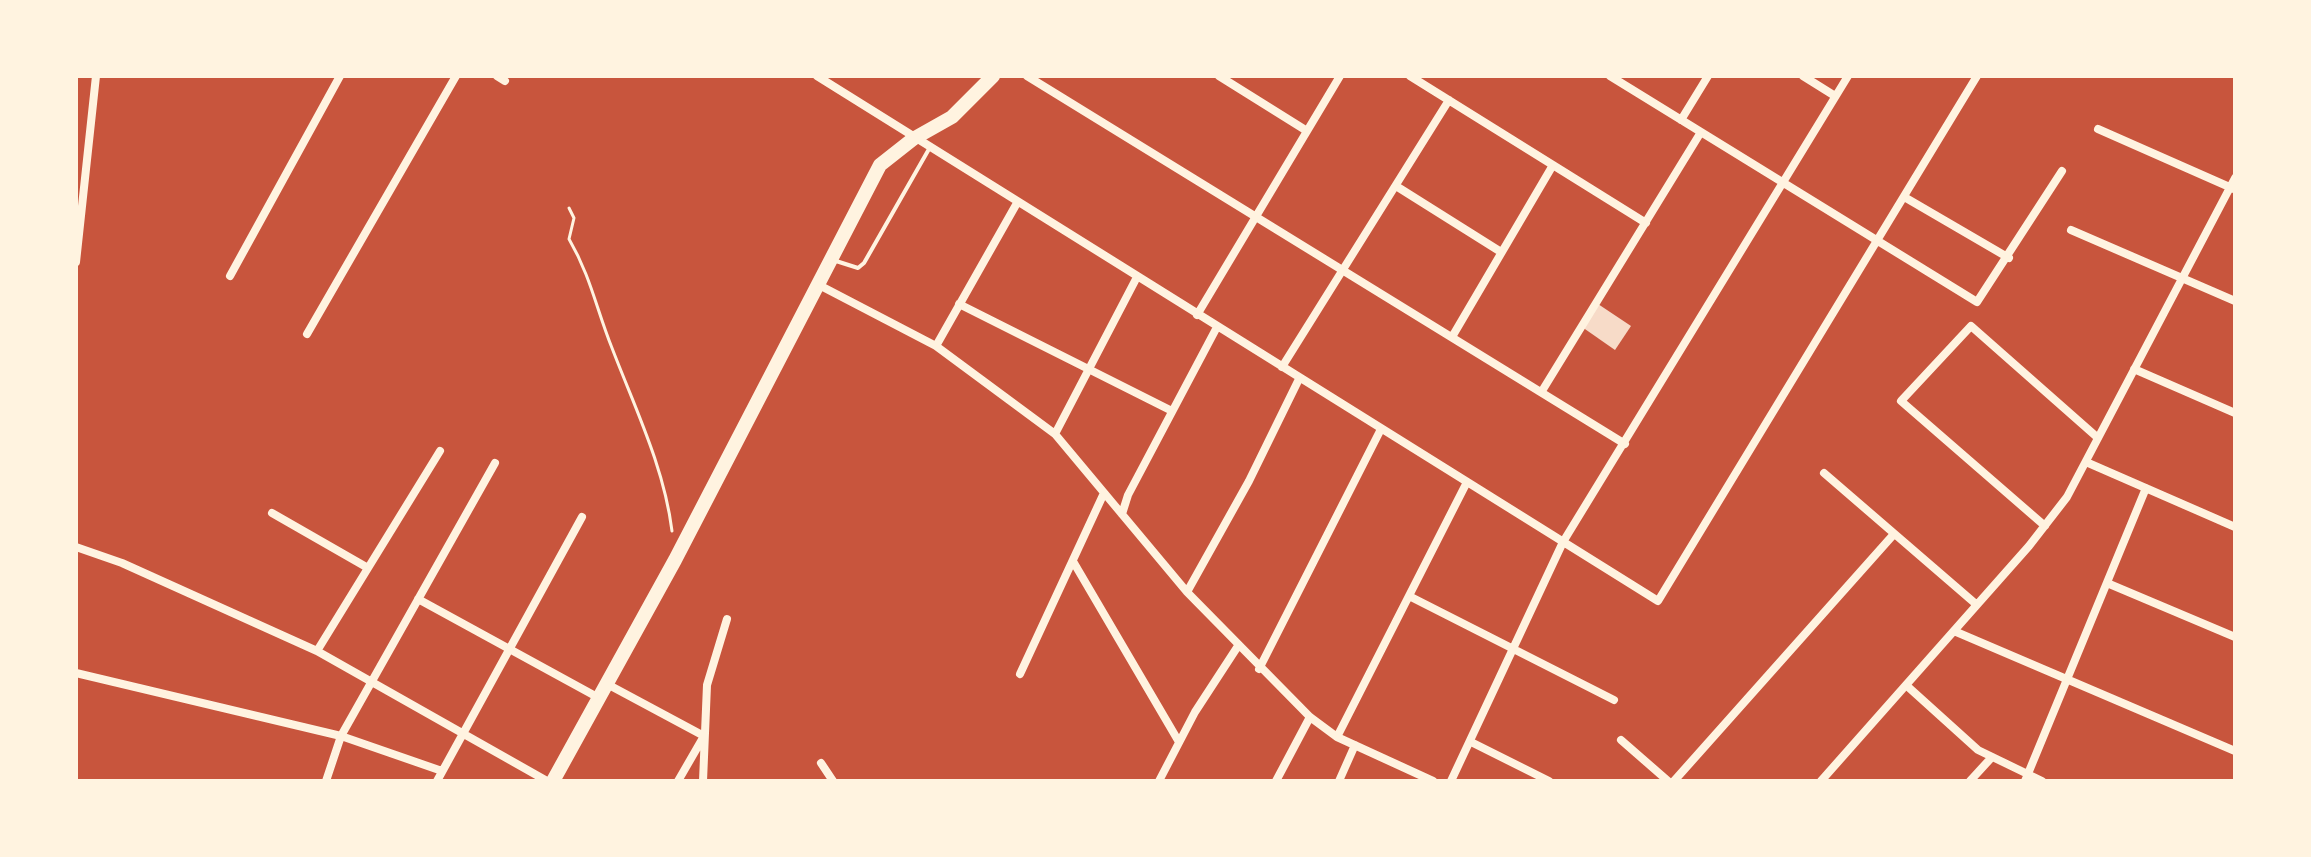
<!DOCTYPE html>
<style>
body{margin:0}
#map{position:relative;width:2311px;height:857px;overflow:hidden;background:#c8553d;font-family:"Alegreya Sans",sans-serif}
canvas{display:block}
.frame{position:absolute;inset:0;border:78px solid #fff3e0;pointer-events:none}
</style>
<div id="map">
<canvas width="2311" height="857"></canvas>
<div class="frame"></div>
</div>
<script>
const g = document.querySelector('canvas').getContext('2d');
g.lineJoin = 'round';
function fill(path, color) {
  g.fillStyle = color;
  g.fill(path, 'evenodd');
}
function trace(path, color, width, dash) {
  g.strokeStyle = color;
  g.lineWidth = width;
  g.lineCap = dash ? 'butt' : 'round';
  g.setLineDash(dash || []);
  g.stroke(path);
}
fill(new Path2D(`
 M1598,304L1631,326L1615,350L1582,327Z`), '#f7dbc8');
trace(new Path2D(`
 M569,208L574,218L569,239C591,277 596,308 612,348C635,408 664,467 672,531`), '#fff3e0', 3);
trace(new Path2D(`
 M836,261L858,268L864,263L929,149`), '#fff3e0', 4);
trace(new Path2D(`
 M497,76L505,81
 M817,76L1658,601L1977,76
 M1027,76L1625,444
 M1219,76L1307,131
 M1410,76L1646,223
 M1610,76L1977,302L2062,171
 M1803,76L1835,96
 M1681,120L1708,76
 M2098,129L2234,189
 M1396,186L1501,252
 M1906,198L2009,258
 M2071,230L2235,301
 M76,262L96,76
 M230,276L340,76
 M817,284L936,346L1055,434L1187,592L1310,717L1337,737L1433,781
 M959,304L1172,411
 M1197,315L1340,76
 M307,334L456,76
 M1452,337L1553,165
 M936,346L1017,203
 M1282,367L1449,100
 M2134,369L2235,413
 M1542,391L1701,132
 M1055,434L1137,277
 M2086,462L2235,527
 M1824,473L1977,605
 M272,513L368,568
 M1122,514L1128,495L1217,327
 M2045,526L1901,401L1971,326L2098,438
 M76,547L122,563L317,651L547,781
 M1074,563L1179,742
 M2107,583L2235,637
 M1187,592L1249,481L1299,379
 M1409,596L1614,700
 M418,599L599,698
 M1954,631L2235,751
 M317,651L440,451
 M1259,669L1381,429
 M76,673L341,736L442,771
 M1020,674L1104,493
 M607,684L704,736
 M1906,685L1978,750L2042,781
 M1337,737L1467,482
 M1621,740L1668,781
 M1471,742L1549,781
 M821,763L833,781
 M326,781L341,736L495,463
 M437,781L582,517
 M678,781L704,736
 M703,781L707,685L727,619
 M1159,781L1195,712L1238,646
 M1276,781L1310,717
 M1339,781L1355,745
 M1451,781L1563,542L1848,76
 M1674,781L1894,534
 M1821,781L2029,546L2067,497L2235,178
 M1970,781L1992,757
 M2025,781L2146,488`), '#fff3e0', 8);
trace(new Path2D(`
 M553,781L675,560L880,165L913,139L952,117L993,76`), '#fff3e0', 14);
</script>
